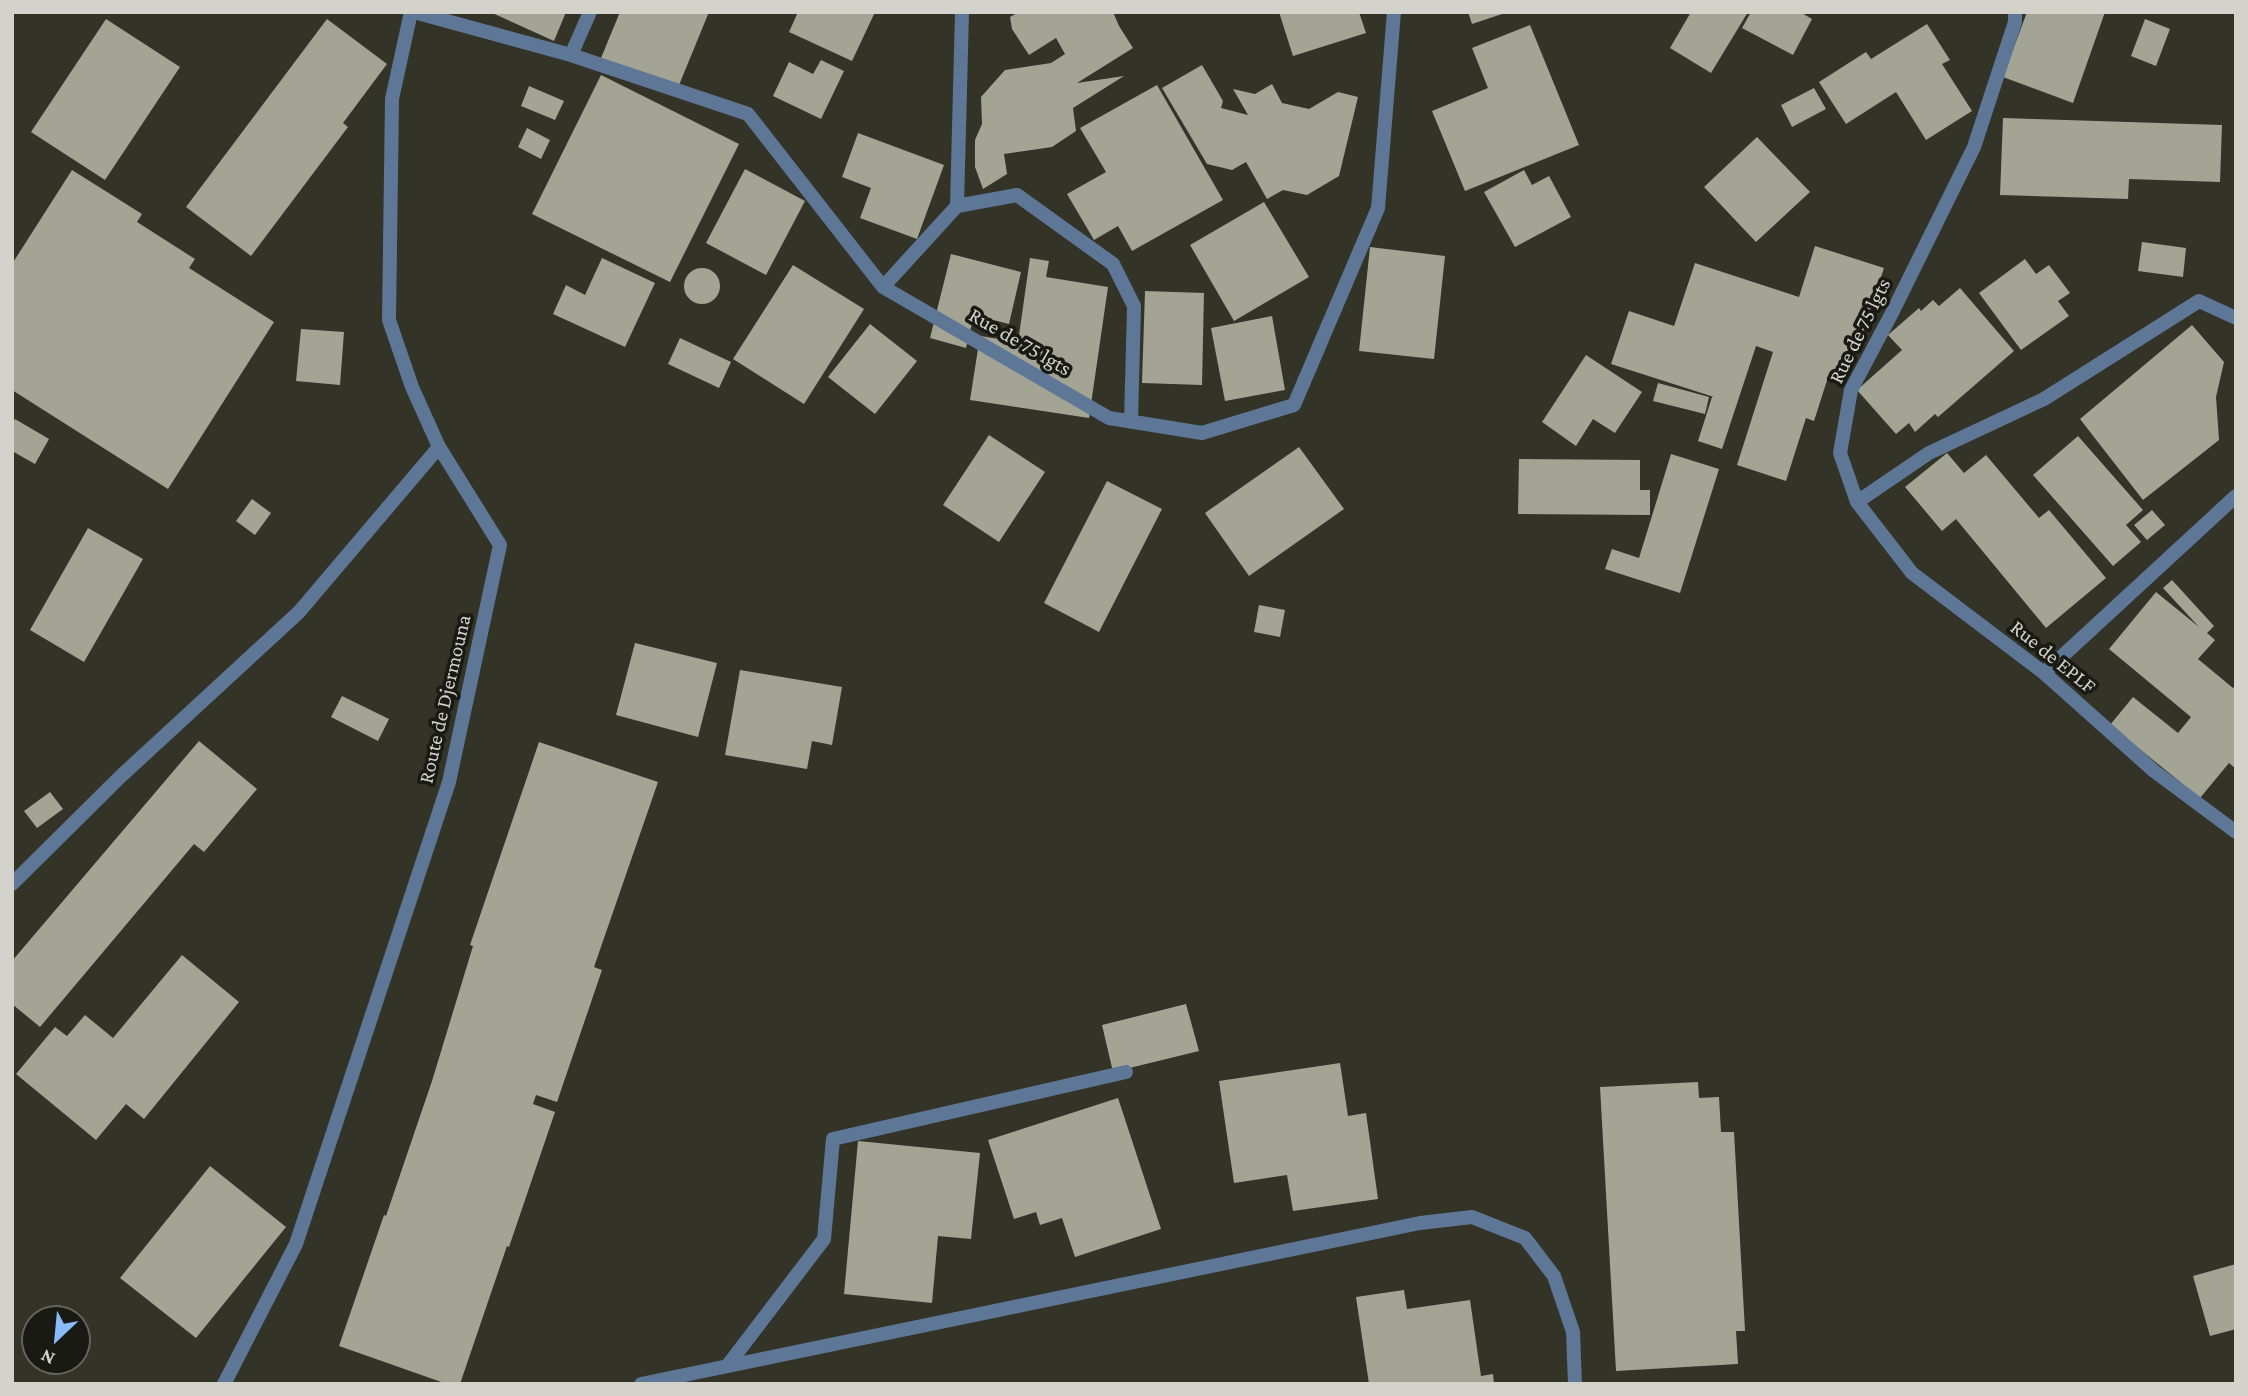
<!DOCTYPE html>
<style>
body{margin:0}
#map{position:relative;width:2248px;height:1396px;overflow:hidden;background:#333327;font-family:"Crimson Pro",serif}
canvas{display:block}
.frame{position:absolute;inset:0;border:14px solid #d3d3cc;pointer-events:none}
.north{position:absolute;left:21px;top:1305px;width:70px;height:70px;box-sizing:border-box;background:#1a1a15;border:2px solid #64645e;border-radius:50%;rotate:206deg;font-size:19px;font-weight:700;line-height:28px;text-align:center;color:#d3d3cc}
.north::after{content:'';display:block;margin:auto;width:24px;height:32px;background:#88bafc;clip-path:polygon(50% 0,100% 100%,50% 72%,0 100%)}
</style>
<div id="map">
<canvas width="2248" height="1396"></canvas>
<div class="frame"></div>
<div class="north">N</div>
</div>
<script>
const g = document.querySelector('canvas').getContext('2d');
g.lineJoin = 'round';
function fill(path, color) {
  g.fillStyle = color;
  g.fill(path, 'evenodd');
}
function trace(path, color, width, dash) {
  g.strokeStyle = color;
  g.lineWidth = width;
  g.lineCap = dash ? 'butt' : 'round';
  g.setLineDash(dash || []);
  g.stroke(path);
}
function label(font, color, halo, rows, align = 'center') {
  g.font = font + ' "Crimson Pro",serif';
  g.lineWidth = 7;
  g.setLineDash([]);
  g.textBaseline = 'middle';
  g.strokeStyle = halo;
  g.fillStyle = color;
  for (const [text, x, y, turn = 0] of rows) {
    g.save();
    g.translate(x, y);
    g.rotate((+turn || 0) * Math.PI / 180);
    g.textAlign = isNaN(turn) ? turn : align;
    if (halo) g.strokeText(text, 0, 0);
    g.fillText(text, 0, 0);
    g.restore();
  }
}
fill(new Path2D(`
 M490,12H566L554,41Z
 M620,12H709L677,90L601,58Z
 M798,12H875L852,61L789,32Z
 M1019,12H1113L1119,26L1133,48L1077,83L1124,76L1073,108L1076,131L1052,147L1004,154L1007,174L983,189L975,167V140L982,124L981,97L1005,70L1051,63L1065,54L1056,38L1029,55L1012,29L1010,17Z
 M1279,12H1359L1366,33L1293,56Z
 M1468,12H1505V13L1472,24Z
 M1691,12H1748L1711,73L1670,48Z
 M1751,12H1800L1812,19L1793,55L1742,28Z
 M2027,12H2105L2073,103L2003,77Z
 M106,19L180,67L105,180L31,132Z
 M327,19L387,64L343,123L348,127L251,256L186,207Z
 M2145,19L2170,29L2156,66L2131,56Z
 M1927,24L1950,60L1942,64L1972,111L1926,140L1896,92L1846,124L1819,82L1866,52L1871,59Z
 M1530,25L1579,145L1465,191L1432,111L1488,88L1472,48Z
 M821,60L844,71L821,119L773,96L789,62L813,74Z
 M1202,65L1223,101L1221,108L1248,115L1233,89L1255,94L1272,84L1282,103L1309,109L1338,92L1358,97L1339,176L1307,195L1283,190L1267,199L1246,162L1232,170L1207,164L1162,88Z
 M601,75L739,144L670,282L532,214Z
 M1157,85L1223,200L1132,251L1118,226L1094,240L1067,194L1106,172L1080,128Z
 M529,86L564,101L555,120L521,106Z
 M1814,88L1826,109L1792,127L1781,105Z
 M2003,118L2222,125L2220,182L2129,179L2128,199L2000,195Z
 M527,128L550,140L541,159L518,147Z
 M858,133L944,165L917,239L860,218L871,188L842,177Z
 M1757,137L1810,192L1756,242L1704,187Z
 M745,169L805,201L766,275L706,243Z
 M72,170L142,214L137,222L195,259L189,268L274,322L168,489L12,390V264Z
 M1524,170L1532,185L1549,176L1571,217L1515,247L1484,192Z
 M1264,202L1309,277L1234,321L1190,245Z
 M2142,242L2186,248L2183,277L2138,271Z
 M1815,246L1884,268L1848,378L1830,371L1814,421L1806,418L1786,481L1737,465L1773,352L1756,346L1722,449L1698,441L1712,397H1714L1611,364L1629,311L1674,326L1695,263L1799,297Z
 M1370,247L1445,256L1434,359L1359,351Z
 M951,254L1021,272L1009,324L974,315L966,348L930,338Z
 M602,258L655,283L625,347L553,314L566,285L585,295Z
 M1030,258L1049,261L1046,277L1108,287L1089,418L970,400L980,336L1018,342Z
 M2025,259L2036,274L2049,265L2070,293L2058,301L2069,316L2021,350L1979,293Z
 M793,265L864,309L804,404L733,359Z
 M684 286a18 18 0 1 1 36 0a18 18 0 1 1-36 0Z
 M1960,288L2014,351L1938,417L1935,414L1915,432L1909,423L1896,434L1857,390L1902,350L1888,335L1919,308L1921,311L1933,300L1939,306Z
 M1145,291L1204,293L1202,385L1142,383Z
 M1272,316L1285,390L1225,401L1211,328Z
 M870,324L917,361L875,414L828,377Z
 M2192,325L2224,362L2216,397L2219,440L2143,500L2080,419Z
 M301,329L344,332L340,385L296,381Z
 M680,338L731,362L719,388L668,364Z
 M1586,355L1642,392L1615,433L1593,419L1576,446L1542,422Z
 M1658,383L1709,397L1705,414L1653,401Z
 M15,419L49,439L35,464L12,451V425Z
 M989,435L1045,472L999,542L943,505Z
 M2078,436L2143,510L2126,525L2141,542L2113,566L2033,475Z
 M1299,447L1344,509L1249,576L1205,513Z
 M1947,453L1964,473L1986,455L2039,518L2049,510L2106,578L2046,628L1956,519L1942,531L1905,487Z
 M1671,454L1719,469L1680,593L1605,569L1612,549L1639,558Z
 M1519,459L1640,460V490H1650V515L1518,514Z
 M1107,481L1162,509L1099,632L1044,603Z
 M252,499L271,513L255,535L236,521Z
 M2152,510L2165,525L2147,540L2134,525Z
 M88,528L143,559L84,662L30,630Z
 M2172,580L2214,626L2207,633L2215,640L2198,659L2233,688L2236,685V769L2229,763L2200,798L2110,725L2133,697L2178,733L2191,717L2109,649L2156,592L2199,627L2163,588Z
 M1259,605L1285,610L1280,637L1254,632Z
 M635,643L717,663L698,737L616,715Z
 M740,670L842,687L832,745L812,741L807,769L725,755Z
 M342,696L389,719L378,741L331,717Z
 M199,741L257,789L204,852L194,844L40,1027L12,1004V961Z
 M539,742L658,782L594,967L602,970L557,1102L536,1095L533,1104L555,1112L509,1247L507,1246L460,1384H447L339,1346L384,1215L386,1216L432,1081L473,946L470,945Z
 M50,792L63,809L37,828L24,811Z
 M182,955L239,1002L144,1119L126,1104L96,1140L16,1074L55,1027L67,1036L85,1015L113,1038Z
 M1186,1004L1199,1051L1113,1072L1102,1025Z
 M1340,1063L1348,1116L1366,1113L1378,1199L1293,1211L1287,1175L1234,1183L1219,1081Z
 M1698,1082L1699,1098L1719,1097L1721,1132H1734L1745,1331H1736L1738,1364L1616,1371L1600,1087Z
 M1118,1098L1161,1229L1075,1257L1062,1218L1040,1225L1036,1212L1014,1219L988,1140Z
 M858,1141L980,1153L971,1239L938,1236L932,1303L844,1294Z
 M210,1166L286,1227L196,1338L120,1278Z
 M2236,1264V1329L2210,1336L2193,1276Z
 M1404,1290L1407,1309L1470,1300L1481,1376L1493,1374L1494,1384H1369L1356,1297Z`), '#a4a495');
trace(new Path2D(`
 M414,12L571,55L748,114L883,287L1109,418L1202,433L1294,405L1378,208L1394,12
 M2015,12V22L1974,147L1893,311L1851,390L1840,453L1857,502L1929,453L2044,399L2199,301L2236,318
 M571,55L590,12
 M957,206L1017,195L1113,264L1134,306L1131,422
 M883,287L957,206L962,12
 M1857,502L1912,573L2044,673L2154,771L2236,832
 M2044,673L2236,496
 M12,884L120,777L299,612L439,447
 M728,1365L824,1239L833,1139L1126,1072
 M641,1384L1420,1223L1472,1217L1525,1238L1554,1276L1573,1332L1575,1384`), '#5f7797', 14);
trace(new Path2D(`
 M224,1384L296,1244L449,782L500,545L439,447L412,387L389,320L392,99L411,12`), '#5f7797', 14);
label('21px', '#d3d3cc', '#1a1a15', [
 ["Rue de 75 lgts",1860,331,-64],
 ["Rue de 75 lgts",1020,342,30],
 ["Rue de EPLF",2053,657,39],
 ["Route de Djermouna",445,699,-77]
]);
</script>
